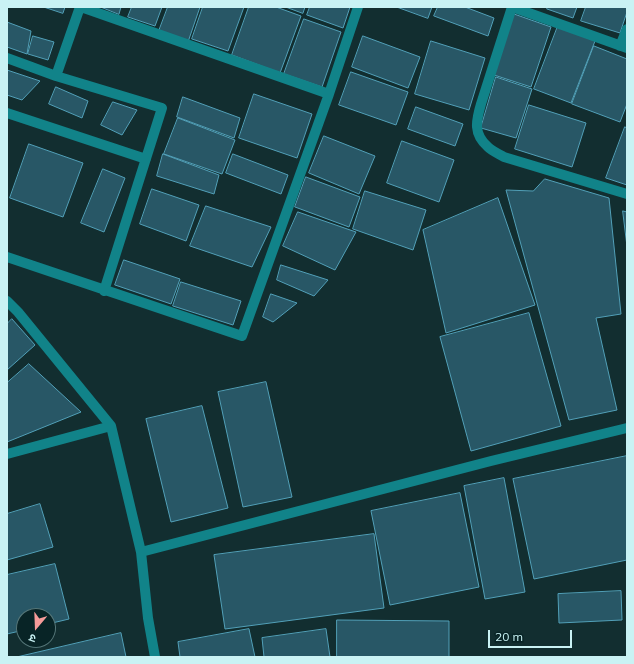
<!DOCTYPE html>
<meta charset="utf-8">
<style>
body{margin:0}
#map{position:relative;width:634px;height:664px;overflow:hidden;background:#122e30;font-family:Mulish,"Noto Sans Devanagari",sans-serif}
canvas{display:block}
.frame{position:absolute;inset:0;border:8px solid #c9f2f4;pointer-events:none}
.north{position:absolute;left:16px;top:608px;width:40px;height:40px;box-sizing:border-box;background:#082426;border:1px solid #557678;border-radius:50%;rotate:199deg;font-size:11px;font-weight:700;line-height:16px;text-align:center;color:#c9f2f4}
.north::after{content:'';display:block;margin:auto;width:14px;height:18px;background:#f59b99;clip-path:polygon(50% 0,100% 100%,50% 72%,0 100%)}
.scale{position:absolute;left:488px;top:630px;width:84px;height:18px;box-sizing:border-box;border:2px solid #c9f2f4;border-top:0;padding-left:5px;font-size:12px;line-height:14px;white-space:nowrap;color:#c9f2f4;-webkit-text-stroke:3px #082426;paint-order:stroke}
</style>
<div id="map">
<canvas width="634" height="664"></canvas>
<div class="frame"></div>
<div class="north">उ</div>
<div class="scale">20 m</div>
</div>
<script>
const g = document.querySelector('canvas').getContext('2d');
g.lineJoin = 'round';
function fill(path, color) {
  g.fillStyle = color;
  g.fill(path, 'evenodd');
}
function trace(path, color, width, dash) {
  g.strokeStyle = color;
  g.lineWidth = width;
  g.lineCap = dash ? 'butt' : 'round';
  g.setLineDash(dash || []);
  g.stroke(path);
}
const building = new Path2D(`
 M44,7H65L63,13Z
 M101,7H121L119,14Z
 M132,7H162L155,26L128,17Z
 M168,7H200L188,42L159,31Z
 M203,7H244L228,51L192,39Z
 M249,7H276L301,16L280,73L232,55Z
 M286,7H305L303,13Z
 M310,7H350L343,28L307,15Z
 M397,7H432L428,18Z
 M438,7H465L494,18L488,36L434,16Z
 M548,7H577L573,18L547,9Z
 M586,7H627V12L620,33L581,21Z
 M514,14L551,27L531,87L494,75Z
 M304,19L341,32L322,87L284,74Z
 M7,22L31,31L27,54L7,47Z
 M558,26L595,41L571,103L534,89Z
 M33,36L54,42L48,60L28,54Z
 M363,36L420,57L408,88L352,67Z
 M431,41L485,58L469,110L415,94Z
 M594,46L627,59V104L620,122L572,104Z
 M7,70L40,81L22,100L7,95Z
 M351,72L408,92L396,125L339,105Z
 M496,77L532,89L516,138L481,128Z
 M56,87L88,101L82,118L49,104Z
 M254,94L312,114L297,158L239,138Z
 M183,97L240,118L234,138L177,117Z
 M113,102L137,110L122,135L101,125Z
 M529,105L586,123L572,167L515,149Z
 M416,107L463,124L455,146L408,129Z
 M178,118L235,140L222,174L164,154Z
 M625,127L627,128V185L606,178Z
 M324,136L375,156L359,194L309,173Z
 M402,141L454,160L439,202L387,183Z
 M29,144L83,163L63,217L10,198Z
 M163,154L219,175L214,194L157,176Z
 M233,154L288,175L281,194L226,173Z
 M103,169L125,178L104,232L81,223Z
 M306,177L360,197L349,227L295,207Z
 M545,179L609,198L621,314L596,318L617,410L569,420L506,190L533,191Z
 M152,189L199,205L186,241L140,224Z
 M365,191L426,210L413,250L353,229Z
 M498,198L535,305L446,333L423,230Z
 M206,206L271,227L252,267L190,246Z
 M623,211L627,212V246Z
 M298,212L356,232L335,270L283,246Z
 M124,260L180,279L171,304L115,285Z
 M281,265L328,280L314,296L277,280Z
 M181,282L241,301L233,325L173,306Z
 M271,294L297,303L273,322L263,317Z
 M529,313L561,426L471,451L440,337Z
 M12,319L35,345L7,370V324Z
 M29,364L81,412L7,442V383Z
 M266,382L292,497L243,507L218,392Z
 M202,406L228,508L171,522L146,419Z
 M627,456V560L534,579L513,479Z
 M504,478L525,592L485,599L464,486Z
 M460,493L479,587L390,605L371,511Z
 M40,504L53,547L7,560V514Z
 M374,534L384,608L225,629L214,555Z
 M55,564L69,619L48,624V616H24V630L7,634V575Z
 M621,591L622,620L559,623L558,594Z
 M337,620L449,621V657H337Z
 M249,629L255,657H180L178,642Z
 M326,629L330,657H264L262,638Z
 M121,633L126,657H17Z`);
fill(building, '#285766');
trace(building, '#52a0b8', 1);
trace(new Path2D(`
 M81,7L329,94
 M512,7L481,104C476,121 473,134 488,147C492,151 499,154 504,157L627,194
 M512,7L627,48
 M620,46L627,29
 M7,58L56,76L162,108L104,291
 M56,76L80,7
 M7,113L146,159
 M7,257L242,336L329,94L358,7
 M7,301L18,312L111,426L141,552L148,618L155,657
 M7,454L111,426
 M141,552L491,461L627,428`), '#118389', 10);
</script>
